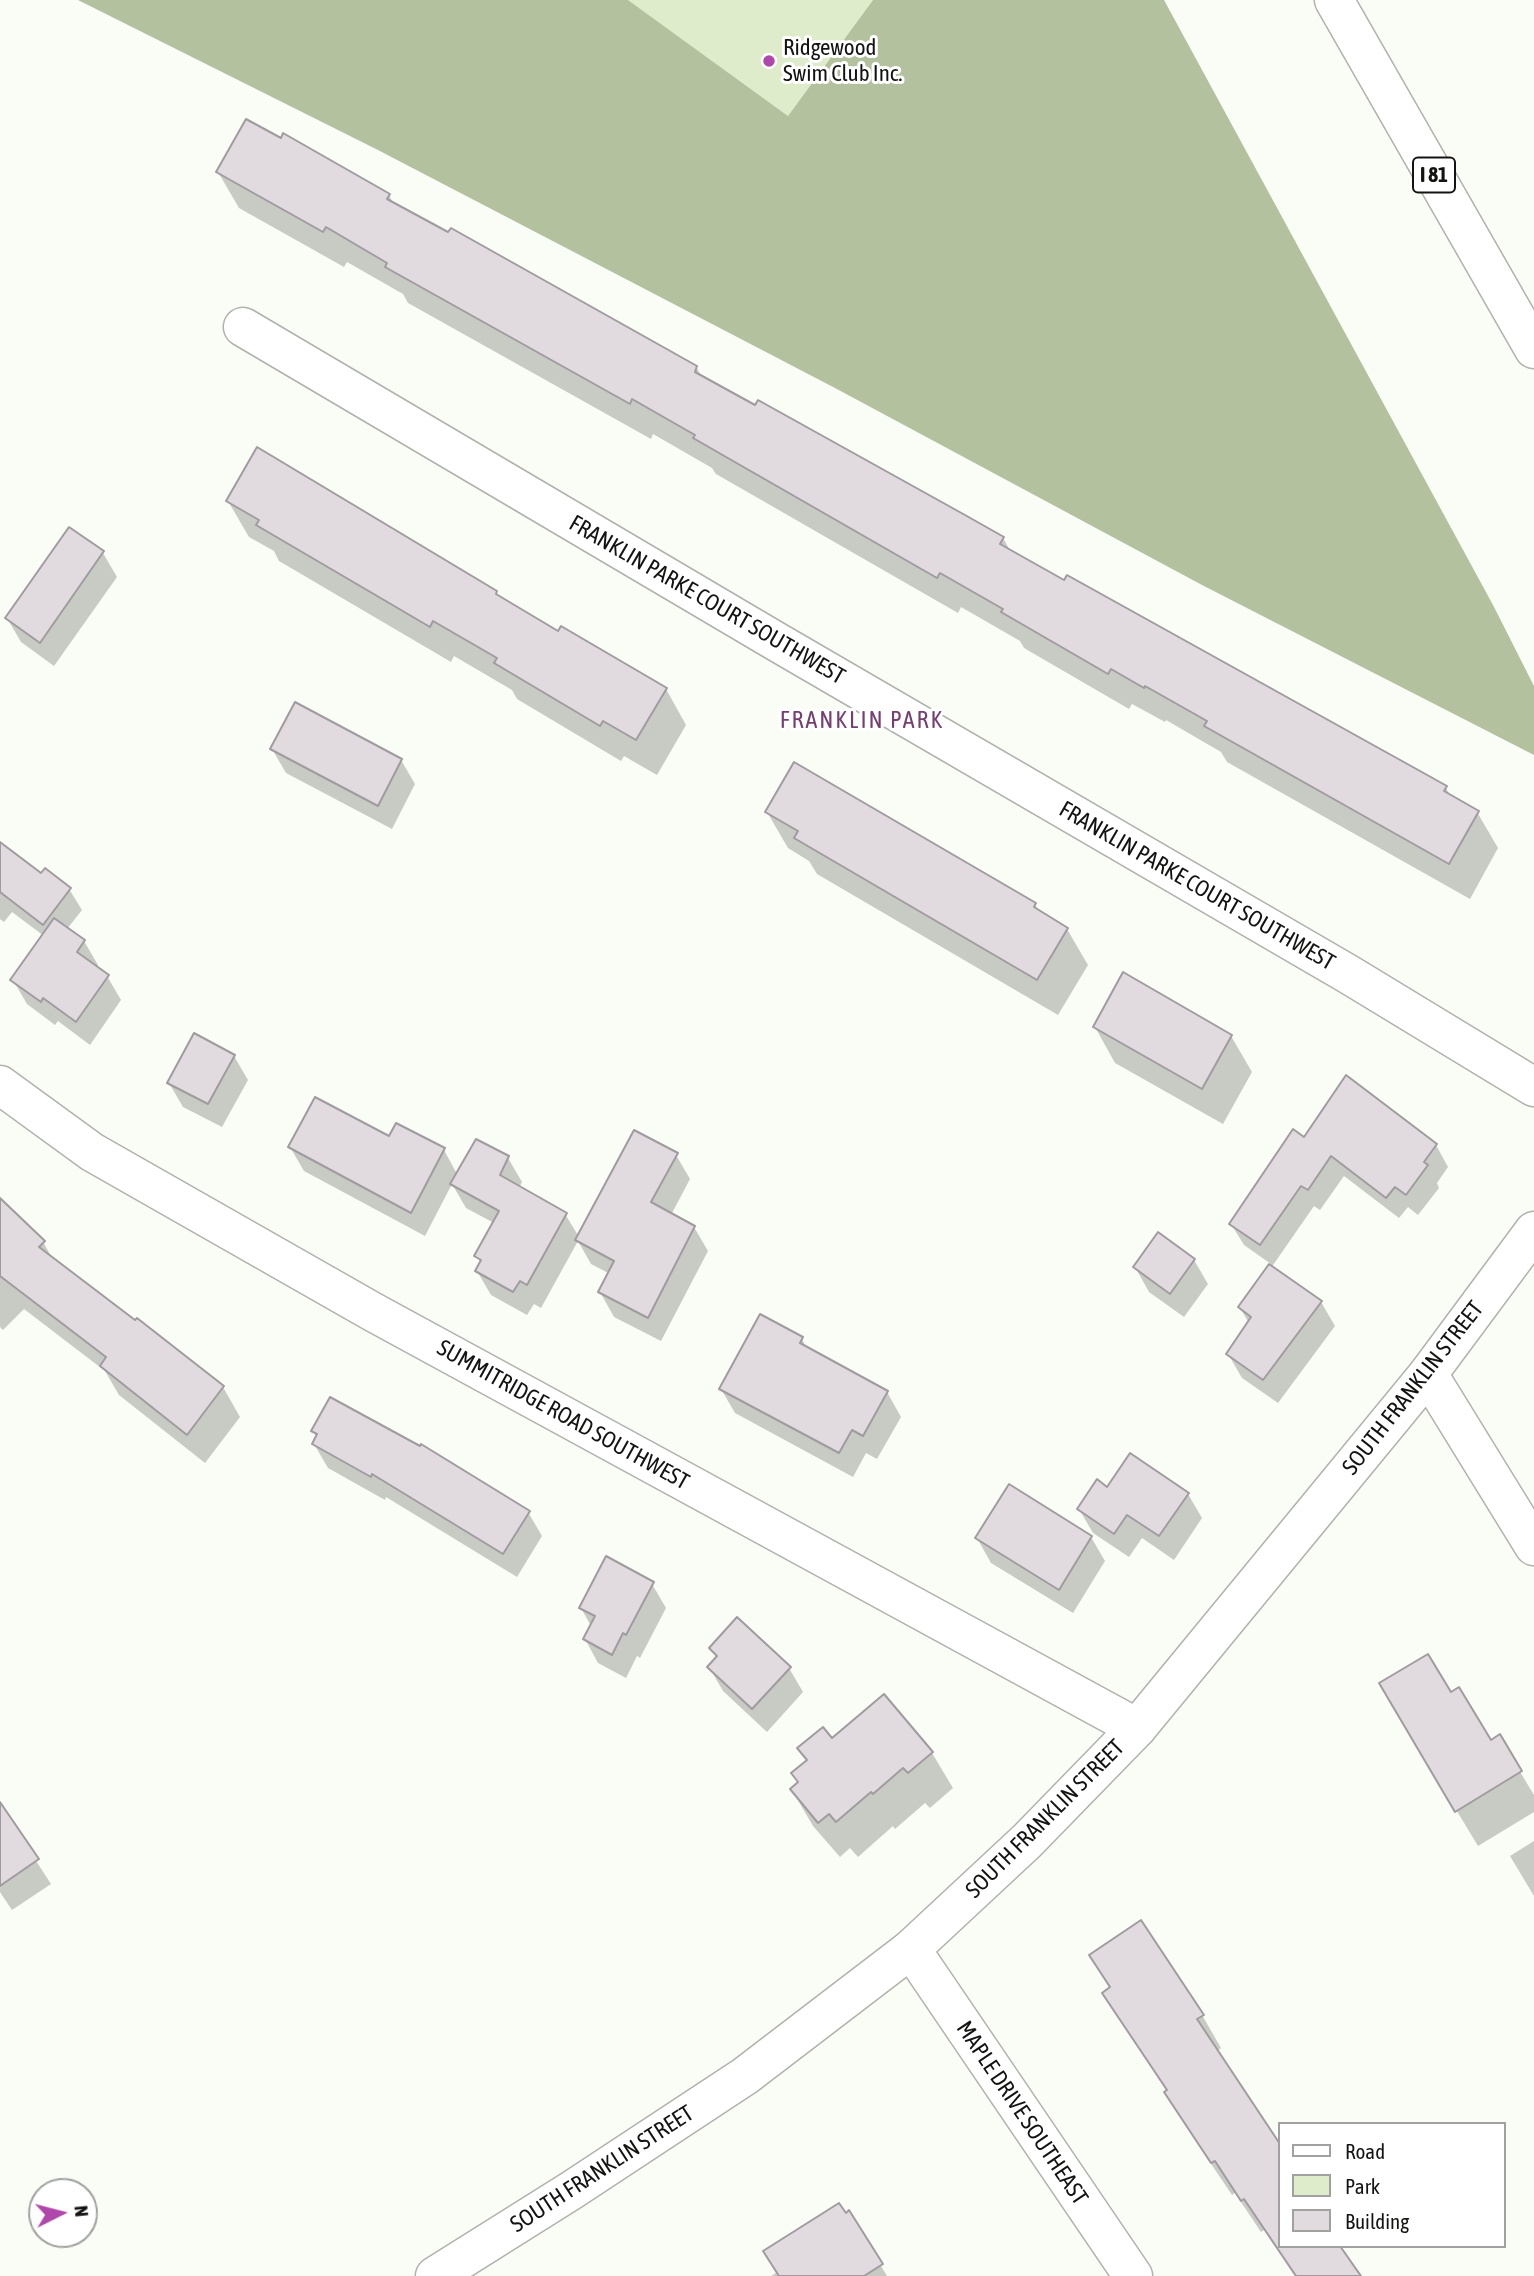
<!DOCTYPE html>
<style>
body{margin:0}
#map{position:relative;width:1534px;height:2276px;overflow:hidden;background:#fafdf6;font-family:"Asap Condensed",sans-serif}
canvas{display:block}
.legend{position:absolute;left:1278px;top:2122px;width:228px;height:126px;box-sizing:border-box;background:#fff;border:2px solid #a1a1a0;margin:0;padding:9px 12px;list-style:none;font-size:21px;color:#131412}
.legend li{display:flex;align-items:center;gap:14px;height:35px}
.legend b{width:35px;border:2px solid #a1a1a0}
.north{position:absolute;left:28px;top:2178px;width:70px;height:70px;box-sizing:border-box;background:#fff;border:2px solid #a1a1a0;border-radius:50%;rotate:84deg;font-size:19px;font-weight:700;line-height:28px;text-align:center;color:#131412}
.north::after{content:'';display:block;margin:auto;width:24px;height:32px;background:#b047aa;clip-path:polygon(50% 0,100% 100%,50% 72%,0 100%)}
</style>
<div id="map">
<canvas width="1534" height="2276"></canvas>
<ul class="legend">
<li><b style="height:9px;background:#fff"></b>Road</li>
<li><b style="height:19px;background:#deeccb"></b>Park</li>
<li><b style="height:19px;background:#e1dbe0"></b>Building</li>
</ul>
<div class="north">N</div>
</div>
<script>
const g = document.querySelector('canvas').getContext('2d');
g.lineJoin = 'round';
function fill(path, color) {
  g.fillStyle = color;
  g.fill(path, 'evenodd');
}
function trace(path, color, width, dash) {
  g.strokeStyle = color;
  g.lineWidth = width;
  g.lineCap = dash ? 'butt' : 'round';
  g.setLineDash(dash || []);
  g.stroke(path);
}
function label(font, color, halo, rows, align = 'center') {
  g.font = font + ' "Asap Condensed",sans-serif';
  g.lineWidth = 6;
  g.setLineDash([]);
  g.textBaseline = 'middle';
  g.strokeStyle = halo;
  g.fillStyle = color;
  for (const [text, x, y, turn = 0] of rows) {
    g.save();
    g.translate(x, y);
    g.rotate((+turn || 0) * Math.PI / 180);
    g.textAlign = isNaN(turn) ? turn : align;
    if (halo) g.strokeText(text, 0, 0);
    g.fillText(text, 0, 0);
    g.restore();
  }
}
fill(new Path2D(`
 M628,0H873L788,116Z`), '#deeccb');
fill(new Path2D(`
 M78,0H628L788,116L873,0H1164L1493,605L1534,686V755L1202,585L835,388L376,149Z`), '#b3c19f');
fill(new Path2D(`
 M218,172L389,195L394,205L696,367L702,377L1003,538L1011,552L1446,788L1451,797L1477,812L1498,848L1470,899L1227,762L1221,752L1166,720L1165,722L1132,704L1129,709L1024,648L1020,641L961,607L958,613L716,474L712,468L653,434L651,439L408,303L403,294L347,262L344,267L239,208Z
 M228,501L496,592L500,598L559,634L666,689L686,725L657,775L624,756L621,761L517,699L512,690L454,656L451,662L279,561L274,551L249,537Z
 M70,529L103,553L117,577L54,666L21,642L7,618Z
 M272,749L401,760L415,784L392,829L286,773Z
 M767,812L1035,905L1040,913L1067,929L1088,965L1058,1015L817,874L809,861L788,848Z
 M0,845L41,876L69,889L82,910L67,929L84,941L98,965L96,968L107,976L121,1000L90,1045L58,1021L55,1025L27,1004L13,980L44,936L12,912L4,922L0,919Z
 M1095,1027L1231,1036L1252,1072L1223,1124L1115,1063Z
 M234,1056L248,1080L222,1127L183,1107L169,1083Z
 M1346,1077L1436,1145L1448,1167L1437,1183L1439,1188L1418,1215L1408,1207L1399,1218L1344,1176L1320,1210L1314,1206L1271,1268L1321,1302L1335,1326L1278,1403L1242,1378L1228,1354L1249,1323L1240,1308L1271,1264L1244,1245L1231,1224L1305,1140Z
 M390,1139L444,1150L457,1174L508,1158L522,1182L519,1188L565,1214L579,1237L676,1155L690,1179L671,1215L694,1227L708,1251L661,1341L614,1317L600,1292L610,1274L591,1264L578,1241L541,1308L534,1304L527,1315L491,1295L477,1271L481,1264L476,1255L494,1223L466,1208L452,1184L425,1236L304,1171L290,1147Z
 M0,1200L43,1242L54,1261L223,1387L240,1417L205,1463L119,1395L105,1371L24,1309L3,1330L0,1327Z
 M1194,1260L1208,1284L1184,1317L1149,1292L1135,1267Z
 M802,1339L807,1349L887,1392L901,1417L877,1459L866,1453L853,1477L735,1413L721,1389Z
 M313,1431L528,1512L542,1536L517,1577L386,1497L385,1500L328,1468L314,1444L317,1438Z
 M1108,1489L1188,1494L1202,1518L1174,1560L1142,1538L1129,1557L1093,1533L1079,1509Z
 M1091,1537L1105,1561L1073,1613L991,1563L977,1538Z
 M652,1584L666,1608L640,1658L637,1656L626,1678L598,1663L585,1639L591,1626L581,1608Z
 M711,1648L789,1668L803,1692L767,1732L723,1691L709,1667L717,1659Z
 M1450,1694L1490,1742L1499,1737L1534,1795V1812L1478,1846L1402,1720Z
 M800,1749L932,1753L953,1788L930,1808L925,1803L895,1829L893,1826L858,1857L850,1848L840,1857L813,1826L792,1790L799,1784L793,1774L807,1762Z
 M0,1805L51,1884L12,1910L0,1892Z
 M1534,1841V1896L1510,1856Z
 M1091,1956L1202,2015L1221,2048L1216,2052L1280,2148V2246L1358,2276H1295L1264,2230L1261,2232L1235,2193L1232,2195L1185,2125L1167,2092L1104,1993L1110,1989Z
 M849,2213L887,2276H771L776,2273L766,2252Z`), '#0003');
const building = new Path2D(`
 M246,119L281,138L283,133L390,194L387,199L448,232L451,228L697,366L695,372L755,405L758,400L965,515L1004,537L1000,544L1064,580L1067,575L1447,786L1444,791L1479,811L1449,864L1204,726L1207,721L1145,686L1144,688L1111,669L1108,674L1001,612L1003,609L940,573L937,578L693,438L695,435L632,399L630,404L385,267L387,263L326,227L323,232L216,172Z
 M257,447L497,591L496,594L558,631L561,626L667,688L636,740L603,721L600,726L494,663L497,658L433,621L430,627L256,525L259,520L226,501Z
 M69,527L104,551L40,643L5,618Z
 M295,702L402,759L378,806L270,749Z
 M794,762L1036,903L1034,907L1068,928L1037,980L794,838L798,831L765,812Z
 M0,842L41,873L45,868L71,888L43,925L0,892Z
 M54,918L85,940L77,952L109,975L76,1022L43,998L41,1002L10,980Z
 M1123,972L1232,1035L1202,1089L1093,1027Z
 M194,1033L235,1055L208,1104L167,1083Z
 M1346,1075L1437,1144L1424,1162L1428,1165L1406,1195L1395,1187L1386,1198L1331,1156L1308,1190L1301,1186L1260,1245L1229,1224L1293,1129L1304,1137Z
 M315,1097L389,1136L396,1123L445,1148L411,1213L288,1147Z
 M634,1130L678,1153L651,1202L695,1226L648,1318L598,1292L614,1261L575,1240Z
 M476,1139L509,1156L500,1175L567,1213L527,1285L520,1281L513,1292L475,1271L481,1260L474,1256L499,1211L450,1184Z
 M0,1198L45,1241L39,1247L135,1320L137,1318L224,1386L187,1435L100,1366L106,1357L0,1276Z
 M1158,1232L1195,1259L1170,1294L1133,1267Z
 M1269,1264L1322,1301L1263,1380L1226,1354L1251,1317L1238,1307Z
 M760,1314L803,1337L800,1343L888,1391L863,1436L852,1430L839,1453L719,1389Z
 M330,1397L420,1446L421,1444L530,1511L503,1554L372,1474L371,1477L312,1444L317,1434L311,1431Z
 M1130,1453L1189,1493L1159,1536L1127,1515L1114,1534L1077,1509L1097,1479L1107,1487Z
 M1009,1484L1092,1536L1059,1590L975,1538Z
 M606,1556L654,1582L626,1635L623,1633L612,1655L583,1639L595,1616L579,1608Z
 M737,1617L791,1667L752,1709L707,1667L717,1656L709,1648Z
 M1428,1654L1451,1692L1459,1687L1491,1740L1500,1734L1522,1771L1455,1812L1379,1683Z
 M884,1694L933,1752L908,1773L903,1768L873,1794L871,1792L836,1822L829,1814L818,1823L790,1789L798,1782L791,1773L807,1760L797,1748L823,1727L832,1738Z
 M0,1802L39,1859L0,1886Z
 M1141,1920L1204,2015L1197,2019L1280,2144V2246H1340L1361,2276H1296L1244,2199L1241,2201L1215,2161L1211,2163L1164,2092L1167,2090L1102,1993L1110,1987L1089,1955Z
 M839,2203L846,2213L849,2210L883,2264L864,2276H779L763,2251Z`);
fill(building, '#e1dbe0');
trace(building, '#a09b9f', 2);
const street = new Path2D(`
 M243,327L777,642L1348,974L1534,1087
 M0,1085L92,1152L373,1312L1137,1728
 M1428,1374L1534,1546
 M911,1949L1133,2276`);
const secondary = new Path2D(`
 M435,2276L572,2190L745,2076L911,1949L1027,1841L1137,1728L1428,1374L1534,1231`);
const highway = new Path2D(`
 M1334,0L1534,349`);
trace(street, '#b0b2ad', 41);
trace(secondary, '#b0b2ad', 41);
trace(highway, '#b0b2ad', 41);
trace(street, '#fff', 38);
trace(secondary, '#fff', 38);
trace(highway, '#fff', 38);
for (const [x, y, r, color] of [
 [769,61,7,"#b047aa"]
]) {
  const dot = new Path2D();
  dot.arc(x, y, r, 0, 2 * Math.PI);
  g.fillStyle = color;
  g.fill(dot);
  trace(dot, '#fff', 2.5);
}
for (const [x, y, w] of [
 [1434,175,42]
]) {
  const box = new Path2D();
  box.roundRect(x - w / 2, y - 17.5, w, 35, 5);
  g.fillStyle = '#fff';
  g.fill(box);
  trace(box, '#131412', 2);
}
label('bold 21px', '#131412', null, [
 ["I 81",1434,175]
]);
label('23px', '#131412', '#fff', [
 ["Ridgewood",783,48],
 ["Swim Club Inc.",783,74]
], 'left');
label('23px', '#131412', '#fff', [
 ["FRANKLIN PARKE COURT SOUTHWEST",707,600,30],
 ["FRANKLIN PARKE COURT SOUTHWEST",1197,886,30],
 ["SOUTH FRANKLIN STREET",1413,1388,-52],
 ["SUMMITRIDGE ROAD SOUTHWEST",563,1415,29],
 ["SOUTH FRANKLIN STREET",1045,1819,-45],
 ["MAPLE DRIVE SOUTHEAST",1022,2113,56],
 ["SOUTH FRANKLIN STREET",602,2169,-33]
]);
g.letterSpacing = '2px';
label('24px', '#754071', '#fff', [
 ["FRANKLIN PARK",862,720]
]);
g.letterSpacing = '0px';
</script>
